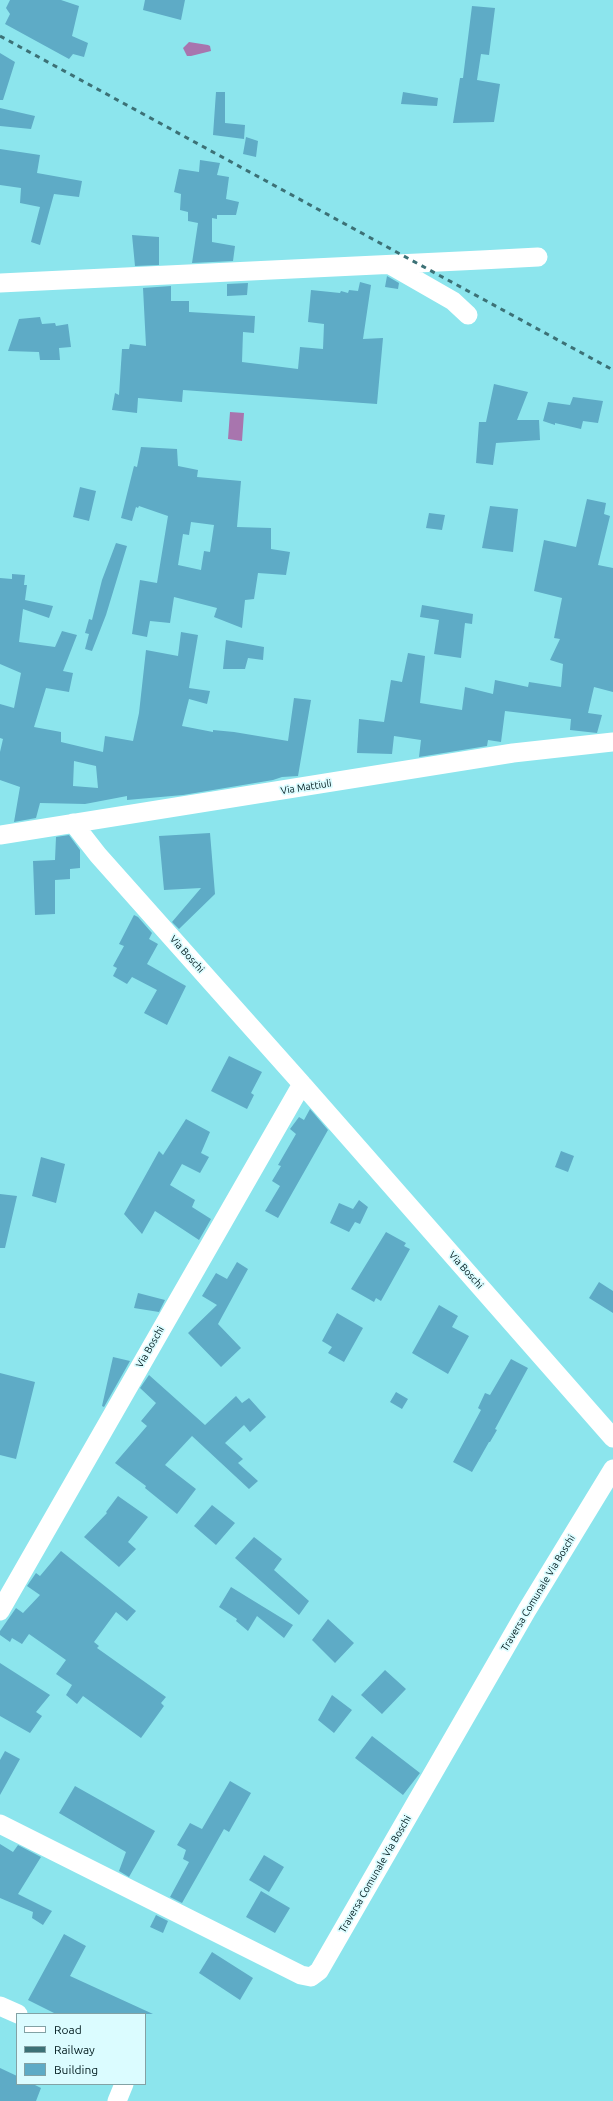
<!DOCTYPE html>
<style>
body{margin:0}
#map{position:relative;width:613px;height:2101px;overflow:hidden;background:#8ce5ed;font-family:Ubuntu,sans-serif}
canvas{display:block}
.legend{position:absolute;left:16px;top:2013px;width:130px;height:72px;box-sizing:border-box;background:#dbfcff;border:1px solid #83a2a5;margin:0;padding:5px 7px;list-style:none;font-size:12px;color:#001a1d}
.legend li{display:flex;align-items:center;gap:8px;height:20px}
.legend b{width:20px;border:1px solid #83a2a5}
</style>
<div id="map">
<canvas width="613" height="2101"></canvas>
<ul class="legend">
<li><b style="height:5px;background:#fff"></b>Road</li>
<li><b style="height:5px;background:#3c7176"></b>Railway</li>
<li><b style="height:11px;background:#5eabc6"></b>Building</li>
</ul>
</div>
<script>
const g = document.querySelector('canvas').getContext('2d');
g.lineJoin = 'round';
function fill(path, color) {
  g.fillStyle = color;
  g.fill(path, 'evenodd');
}
function trace(path, color, width, dash) {
  g.strokeStyle = color;
  g.lineWidth = width;
  g.lineCap = dash ? 'butt' : 'round';
  g.setLineDash(dash || []);
  g.stroke(path);
}
function label(font, color, halo, rows, align = 'center') {
  g.font = font + ' Ubuntu,sans-serif';
  g.lineWidth = 3.5;
  g.setLineDash([]);
  g.textBaseline = 'middle';
  g.strokeStyle = halo;
  g.fillStyle = color;
  for (const [text, x, y, turn = 0] of rows) {
    g.save();
    g.translate(x, y);
    g.rotate((+turn || 0) * Math.PI / 180);
    g.textAlign = isNaN(turn) ? turn : align;
    if (halo) g.strokeText(text, 0, 0);
    g.fillText(text, 0, 0);
    g.restore();
  }
}
fill(new Path2D(`
 M189,42L208,45L210,46L211,51L191,56H187L183,48Z
 M230,412L244,413L242,441L228,439Z`), '#a875ae');
fill(new Path2D(`
 M10,0H61L79,6L72,36L88,43L84,57L73,54L69,59L5,24L10,14L6,8Z
 M145,0H185L181,20L143,10Z
 M472,6L495,8L489,55L481,54L477,80L500,84L494,122L453,123L460,78H463Z
 M0,53L15,62L3,100H0Z
 M216,92H225V123L245,125L244,139L213,135Z
 M403,92L438,98L437,106L401,104Z
 M0,108L35,116L31,129L0,126Z
 M246,137L258,141L256,157L243,154Z
 M0,149L40,155L37,173L82,181L79,197L54,194L40,245L31,242L40,207L20,203L21,188L0,185Z
 M200,160L220,163L217,175L229,177L226,199L239,202L236,215H217V219L212,218V242L235,246L233,261L192,263L198,223L188,221V212L180,210L181,194L174,192L179,169L199,172Z
 M132,235L159,237V265L135,266Z
 M387,276L399,283L398,289L385,287Z
 M360,282L371,285L363,339L383,338L377,404L183,390L182,402L138,398L137,413L112,410L115,393L119,395L122,349H129L130,344L146,346L143,288L171,286V301H189V312L255,316L254,333L243,332L242,362L298,369L300,347L323,349L324,324L308,322L311,290L340,293L341,291L348,293L349,290L358,291Z
 M248,283L247,295L227,296V284Z
 M40,317L42,324L55,323L56,326L68,324L71,347L59,348L60,360H40L39,352L8,351L19,319Z
 M494,384L528,392L517,420H539L540,440L496,443L493,465L476,463L479,422H486Z
 M573,397L603,401L598,423L583,421L581,429L555,423V425L543,421L548,402L570,405Z
 M141,447L177,449L178,466L198,470L197,477L241,481L237,527L271,528V549L290,552L286,575L258,573L254,599L245,600L242,628L214,617L217,608L174,597L170,623L150,621L147,637L132,634L140,580L157,583L168,516L139,506L138,508L136,507L132,521L121,518L134,466L137,467ZM191,522L214,525L210,552L204,551L201,570L178,565L183,534L189,535Z
 M80,487L96,491L89,521L73,517Z
 M587,499L606,503L604,514L610,516L598,565L613,568V692L594,687L588,713L602,715L597,733L570,730L571,719L505,711L501,742L488,740L487,746L419,757L421,740L394,736L392,754L357,753L359,719L384,722L391,680L402,682L408,653L425,656L420,703L462,710L465,687L493,694L495,680L528,687L529,682L561,687L563,664L550,660L560,639L554,638L562,598L534,591L544,540L576,547Z
 M490,506L518,509L513,552L482,548Z
 M429,513L445,515L442,530L426,528Z
 M116,543L127,546L106,615L92,651L85,649L89,634L85,633L89,619L92,620L102,580Z
 M12,574L25,575L24,585H27L25,600L53,606L49,618L23,609L19,642L55,647L62,631L77,635L63,671L73,673L69,692L46,688L34,727L61,732V742L103,752L105,736L133,741L139,713L146,650L178,656L181,632L198,635L189,688L210,691L207,704L189,699L182,726L213,732V730L234,732L288,741L294,698L311,700L298,776L282,777L273,780L183,795L127,800V796L85,804L40,803L36,818L14,822L20,787L0,780V752L3,739L0,738V704L14,708L21,673L0,664V578L12,579ZM74,761L96,766L98,788L73,786Z
 M422,605L473,614L472,624L465,623L461,658L434,654L439,620L420,617Z
 M226,640L264,647L263,660L248,658L245,669H223Z
 M210,833L215,894L179,929L172,922L201,888L164,890L159,836Z
 M69,835L80,850V868L70,869V879L55,880V914L35,915L33,861L55,860L56,837Z
 M134,915L138,917L152,933L149,939L158,944L147,964L186,986L167,1025L144,1013L157,990L132,977L127,984L113,976L117,968L113,966L124,946L119,944Z
 M229,1056L262,1072L251,1093L254,1095L247,1109L211,1091Z
 M310,1109L328,1130L278,1218L265,1211L280,1186L272,1181L281,1166L278,1165L296,1134L290,1129L299,1117L304,1120Z
 M186,1119L210,1132L201,1153L209,1157L200,1173L182,1164L170,1185L195,1200L192,1207L211,1219L199,1240L155,1211L142,1234L124,1214L159,1151L163,1155Z
 M561,1151L574,1156L568,1172L555,1167Z
 M41,1157L65,1164L56,1203L32,1196Z
 M0,1194L17,1196L5,1248H0Z
 M359,1200L368,1207L360,1224L355,1222L349,1232L330,1223L339,1203L353,1209Z
 M386,1232L406,1243L404,1246L410,1249L381,1301L376,1298L374,1302L351,1289Z
 M237,1262L248,1269L218,1324L241,1348L221,1367L188,1333L217,1305L202,1296L216,1273L227,1279Z
 M599,1282L613,1291V1313L589,1298Z
 M138,1293L165,1300L159,1312L134,1308Z
 M439,1305L458,1316L452,1327L469,1336L448,1374L412,1353Z
 M337,1313L363,1328L344,1362L328,1353L332,1347L322,1341Z
 M113,1357L130,1361L104,1407L102,1406Z
 M511,1359L528,1368L495,1429L497,1430L490,1442H489L472,1472L453,1462L481,1410L478,1408L485,1393L490,1395Z
 M0,1373L35,1382L16,1459L0,1455Z
 M149,1375L205,1425L236,1396L242,1403L249,1398L266,1417L250,1432L244,1425L225,1443L243,1459L238,1463L258,1481L249,1489L192,1436L165,1465L196,1489L177,1514L145,1488L146,1486L115,1463L147,1426L141,1421L156,1403L140,1388Z
 M396,1392L408,1399L402,1409L390,1402Z
 M118,1496L148,1517L128,1542L136,1549L119,1567L84,1537L107,1513L106,1512Z
 M212,1505L235,1523L216,1545L194,1526Z
 M254,1537L282,1559L274,1570L309,1601L299,1615L235,1558Z
 M61,1551L136,1611L127,1621L116,1612L94,1642L99,1646L97,1648L166,1697L161,1703L164,1706L141,1738L83,1696L77,1704L66,1695L72,1685L56,1674L66,1660L29,1634L22,1644L12,1638L10,1642L0,1635V1631L16,1608L23,1613L40,1595L27,1586L36,1573L40,1576Z
 M231,1587L293,1625L284,1638L257,1616L248,1631L236,1621L237,1619L219,1607Z
 M328,1619L354,1643L335,1663L312,1640Z
 M0,1663L50,1695L36,1712L42,1716L30,1733L0,1716Z
 M385,1670L406,1689L382,1714L361,1695Z
 M332,1695L352,1710L334,1733L318,1720Z
 M372,1736L420,1773L403,1795L355,1758Z
 M5,1751L20,1759L0,1795V1760Z
 M230,1781L251,1793L229,1832L224,1829L182,1903L170,1897L189,1862L183,1859L186,1850L177,1845L190,1823L202,1829Z
 M75,1786L155,1831L129,1877L119,1871L126,1852L59,1813Z
 M0,1844L13,1852L18,1845L41,1857L18,1894L52,1911L43,1925L32,1918L33,1912L0,1898Z
 M264,1855L284,1867L269,1892L249,1880Z
 M261,1891L290,1908L275,1933L246,1917Z
 M156,1915L168,1921L163,1933L150,1927Z
 M64,1934L86,1946L70,1976L153,2014H56L28,2000Z
 M212,1952L253,1978L240,2000L199,1973Z
 M0,2068L17,2076V2084H33L41,2088L36,2101H0Z`), '#5eabc6');
trace(new Path2D(`
 M392,266L453,301L468,315
 M0,283C180,275 359,267 538,257
 M73,823L98,855L302,1084L613,1438
 M0,835L513,753L613,742
 M0,1611L302,1084
 M0,1824L301,1975L311,1977L319,1971L527,1610L613,1469
 M0,2006L18,2014
 M117,2101L124,2084`), '#fff', 19);
trace(new Path2D(`
 M0,36L613,370`), '#3c7176', 3, [5, 5]);
label('10px', '#001a1d', '#dbfcff', [
 ["Via Mattiuli",306,787,-9],
 ["Via Boschi",187,954,48],
 ["Via Boschi",466,1270,48],
 ["Via Boschi",150,1347,-60],
 ["Traversa Comunale Via Boschi",538,1593,-59],
 ["Traversa Comunale Via Boschi",375,1874,-60]
]);
</script>
